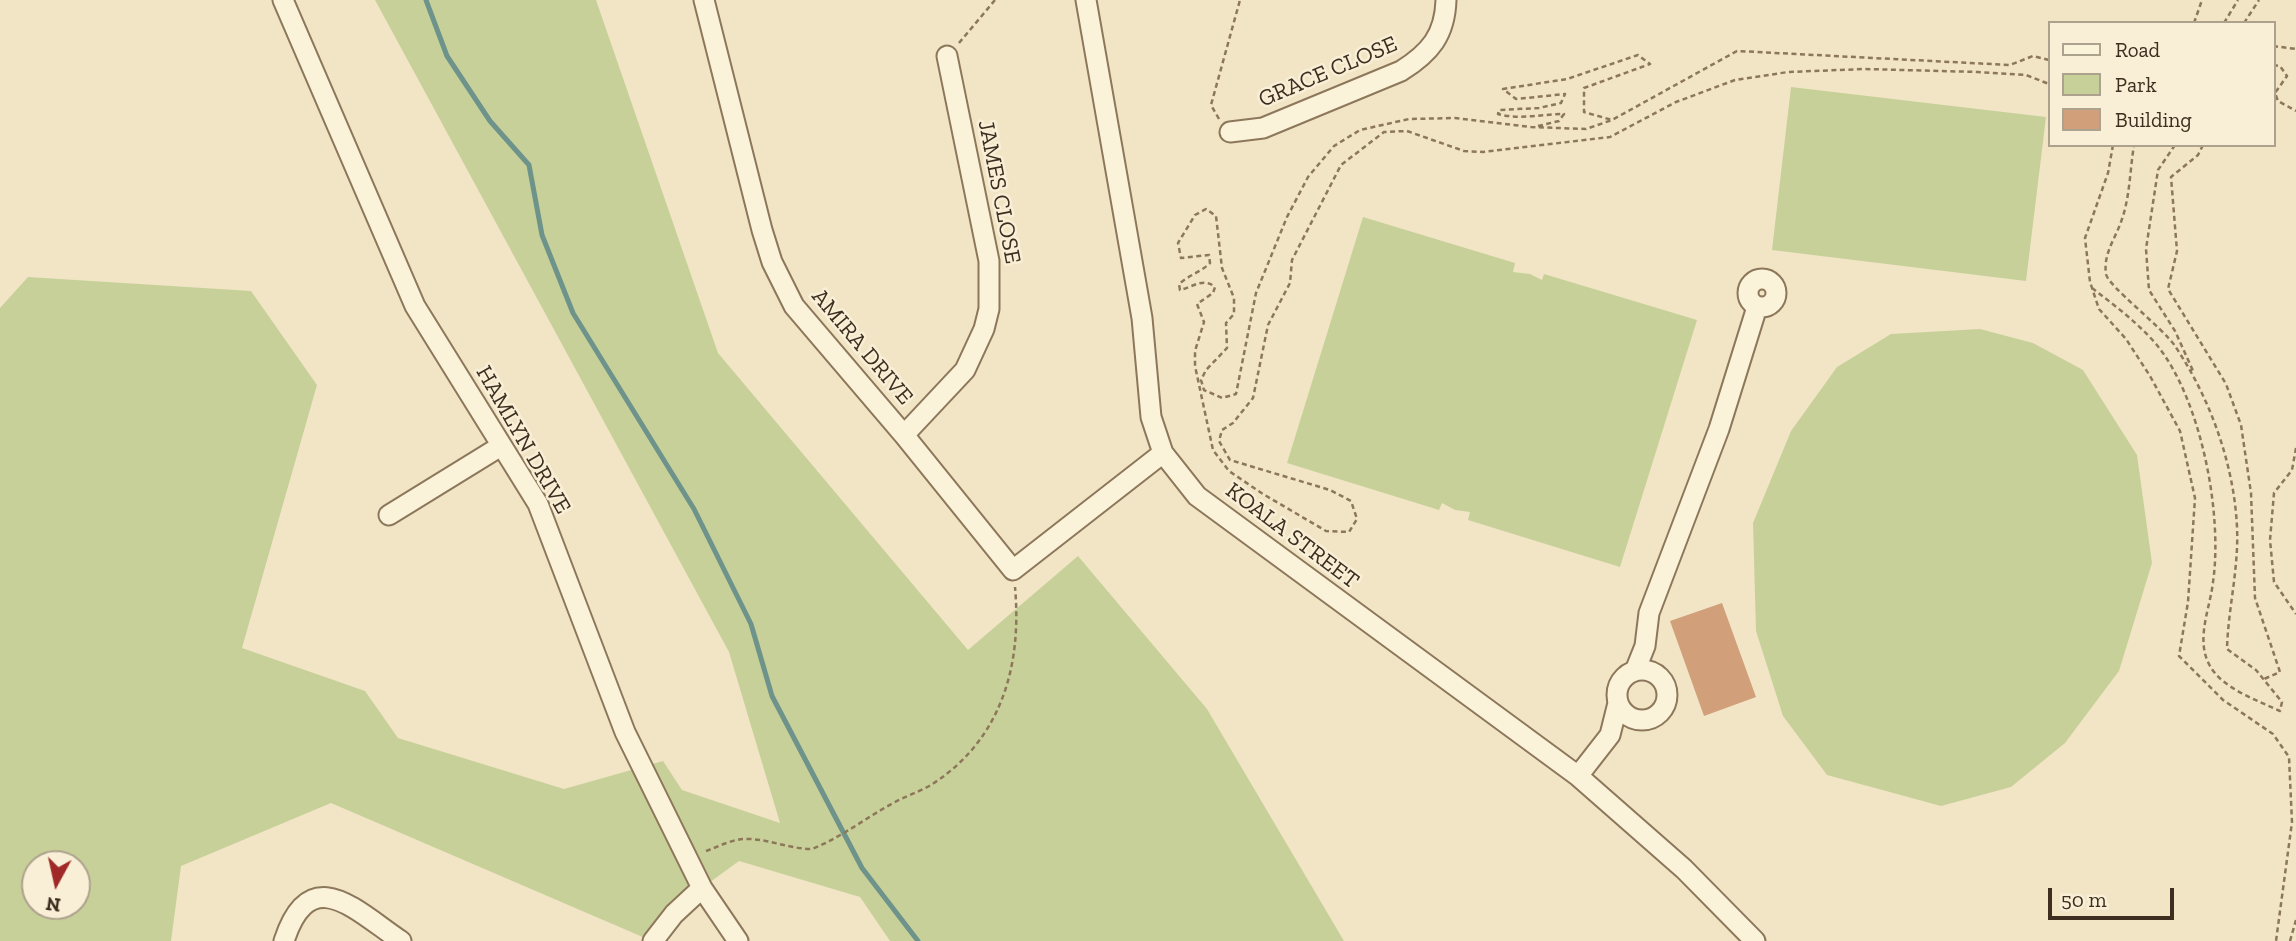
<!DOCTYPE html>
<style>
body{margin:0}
#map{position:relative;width:2296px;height:941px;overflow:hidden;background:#f1e5c6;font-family:"Zilla Slab",serif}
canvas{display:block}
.legend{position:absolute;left:2048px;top:21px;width:228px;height:126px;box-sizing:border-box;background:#f8efd6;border:2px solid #ada28d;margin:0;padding:9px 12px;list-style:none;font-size:21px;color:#3d2e1f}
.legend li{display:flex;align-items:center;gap:14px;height:35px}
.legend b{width:35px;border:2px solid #ada28d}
.north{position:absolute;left:21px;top:850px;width:70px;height:70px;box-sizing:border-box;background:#f8efd6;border:2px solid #ada28d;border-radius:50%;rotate:188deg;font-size:19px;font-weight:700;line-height:28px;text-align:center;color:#3d2e1f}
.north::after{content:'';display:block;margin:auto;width:24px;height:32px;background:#a02927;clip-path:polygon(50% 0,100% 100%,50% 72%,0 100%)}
.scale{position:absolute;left:2048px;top:888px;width:126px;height:32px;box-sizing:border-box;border:4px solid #3d2e1f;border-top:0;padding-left:9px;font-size:21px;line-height:24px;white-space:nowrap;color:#3d2e1f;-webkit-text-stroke:5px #f8efd6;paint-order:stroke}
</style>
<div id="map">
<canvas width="2296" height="941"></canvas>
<ul class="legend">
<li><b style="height:9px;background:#fbf2da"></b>Road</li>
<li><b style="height:19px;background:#c8d099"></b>Park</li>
<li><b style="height:19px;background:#d1a07a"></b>Building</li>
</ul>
<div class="north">N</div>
<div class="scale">50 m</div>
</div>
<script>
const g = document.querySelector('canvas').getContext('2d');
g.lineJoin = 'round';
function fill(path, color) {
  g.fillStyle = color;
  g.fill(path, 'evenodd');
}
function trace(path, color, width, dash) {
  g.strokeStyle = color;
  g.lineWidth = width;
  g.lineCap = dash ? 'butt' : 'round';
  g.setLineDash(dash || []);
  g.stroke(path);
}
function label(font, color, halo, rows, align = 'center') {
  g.font = font + ' "Zilla Slab",serif';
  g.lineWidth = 5;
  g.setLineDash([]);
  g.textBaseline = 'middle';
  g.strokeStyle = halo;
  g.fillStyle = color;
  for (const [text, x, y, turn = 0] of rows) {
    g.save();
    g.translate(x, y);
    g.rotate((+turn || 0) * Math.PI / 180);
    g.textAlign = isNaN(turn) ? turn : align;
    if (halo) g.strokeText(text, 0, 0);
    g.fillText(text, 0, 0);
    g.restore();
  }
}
fill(new Path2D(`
 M375,0H596L718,353L968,650L1078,556L1207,709L1344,941H890L860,897L739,861L702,888L652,941L331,803L181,866L171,941H0V308L28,277L251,291L317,385L242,648L365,691L398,738L564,789L663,761L682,790L780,823L729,652ZM35,864H77V906H35Z
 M1791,87L2046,117L2026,281L1772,250Z
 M1363,217L1515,263L1513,272L1530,274L1542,280L1544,274L1697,320L1620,567L1468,520L1470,512L1455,510L1442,503L1439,510L1287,463Z
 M1980,329L2033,343L2083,370L2137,455L2152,563L2119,671L2065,743L2011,787L1941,806L1827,775L1783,716L1756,631L1753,523L1791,431L1837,367L1891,334Z`), '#c8d099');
trace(new Path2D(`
 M426,0L447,56L490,121L529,165L542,235L573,313L694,509L751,624L772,696L862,868L918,941`), '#6d938b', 5);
fill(new Path2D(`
 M1722,603L1756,697L1704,716L1670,621Z`), '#d1a07a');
const minor = new Path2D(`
 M283,0L415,306L538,504L625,732L702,888L738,941
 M704,0L762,230L772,262L794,306L904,435L1013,570L1163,453
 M1086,0L1142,318L1151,417L1163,453L1197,496L1578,776L1684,869L1755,941
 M1230,132L1263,128L1401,71C1430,53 1445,35 1446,0
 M1748 293a14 14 0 1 1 28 0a14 14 0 1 1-28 0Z
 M904,435L965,370L984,329L989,309V261L947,56
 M389,515L501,446
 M1617 695a25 25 0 1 1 50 0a25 25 0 1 1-50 0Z
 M1635,671L1645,646L1649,613L1719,429L1757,307
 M1578,776L1610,735L1618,703
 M284,941C310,861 355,910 401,941
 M653,941L674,914L702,888`);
trace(minor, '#8d775a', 23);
trace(new Path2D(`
 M2194,23L2202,0
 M2224,23L2238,0
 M2244,23L2259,0
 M959,43L995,0
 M2273,46L2296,49
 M2049,60L2033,56L2010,65L1737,51L1612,120L1586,129L1531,127L1455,118L1409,119L1360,130L1334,146L1308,177L1287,217L1256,293L1236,394L1222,398L1204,390L1201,380L1206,370L1227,348L1226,323L1234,314V298L1222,268L1216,216L1206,209L1195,215L1178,243L1181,258L1209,255L1210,263C1201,272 1189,275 1179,284L1180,290C1193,287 1203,277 1215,287L1213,293L1197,304L1204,322L1195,351V366L1213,450L1229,471L1263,494L1326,531L1349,532L1357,519L1351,501L1330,490L1230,460L1219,441L1222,430L1233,423L1253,398L1268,325L1290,283L1292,260L1341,165L1384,132L1407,131L1464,151L1483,152L1610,137L1676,102L1735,80L1788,72L1865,69L1978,72L2026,75L2049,84
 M2273,65L2280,66L2287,76L2275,93L2278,101L2296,111
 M1219,119L1211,105L1240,0
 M1538,126L1559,121L1564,114C1542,114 1520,120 1498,114L1499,110L1539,108L1561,103L1565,94L1516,99L1503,89L1567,79L1638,55L1650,64L1584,88V112L1612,120
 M2113,145L2108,173L2085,238L2090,282L2099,309L2126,339L2150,376L2180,431L2195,498L2188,602L2179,656L2223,700L2273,734L2289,757L2292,822L2276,941
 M2175,145L2158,170L2146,249L2149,290L2175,331L2194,373
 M2203,145L2198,155L2171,177L2177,251L2168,289L2226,384L2241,425L2251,493L2255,598L2280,672L2264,679
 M2233,145H2241
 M2092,288C2114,305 2137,322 2156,344C2201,398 2223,514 2213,582C2210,609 2195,640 2210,666C2223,689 2257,700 2280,711L2282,702L2256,670L2227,649C2228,609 2239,568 2237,527C2234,464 2210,398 2175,346C2164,329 2107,285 2106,274C2103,253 2116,238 2122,219C2130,196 2130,169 2134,145
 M2296,448L2292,470L2274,493L2270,540L2274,582L2296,614
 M706,851C720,846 734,838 750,839C771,840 791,849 812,849C842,837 867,817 895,802C908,795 922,791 934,783C1002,738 1022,665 1015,587
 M2290,941L2296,920`), '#8d775a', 2.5, [5, 3.5]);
trace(minor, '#fbf2da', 19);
label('23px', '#3d2e1f', '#f8efd6', [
 ["GRACE CLOSE",1328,72,-23],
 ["JAMES CLOSE",999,192,79],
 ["AMIRA DRIVE",862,347,50],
 ["HAMLYN DRIVE",523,440,60],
 ["KOALA STREET",1292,536,37]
]);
</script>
